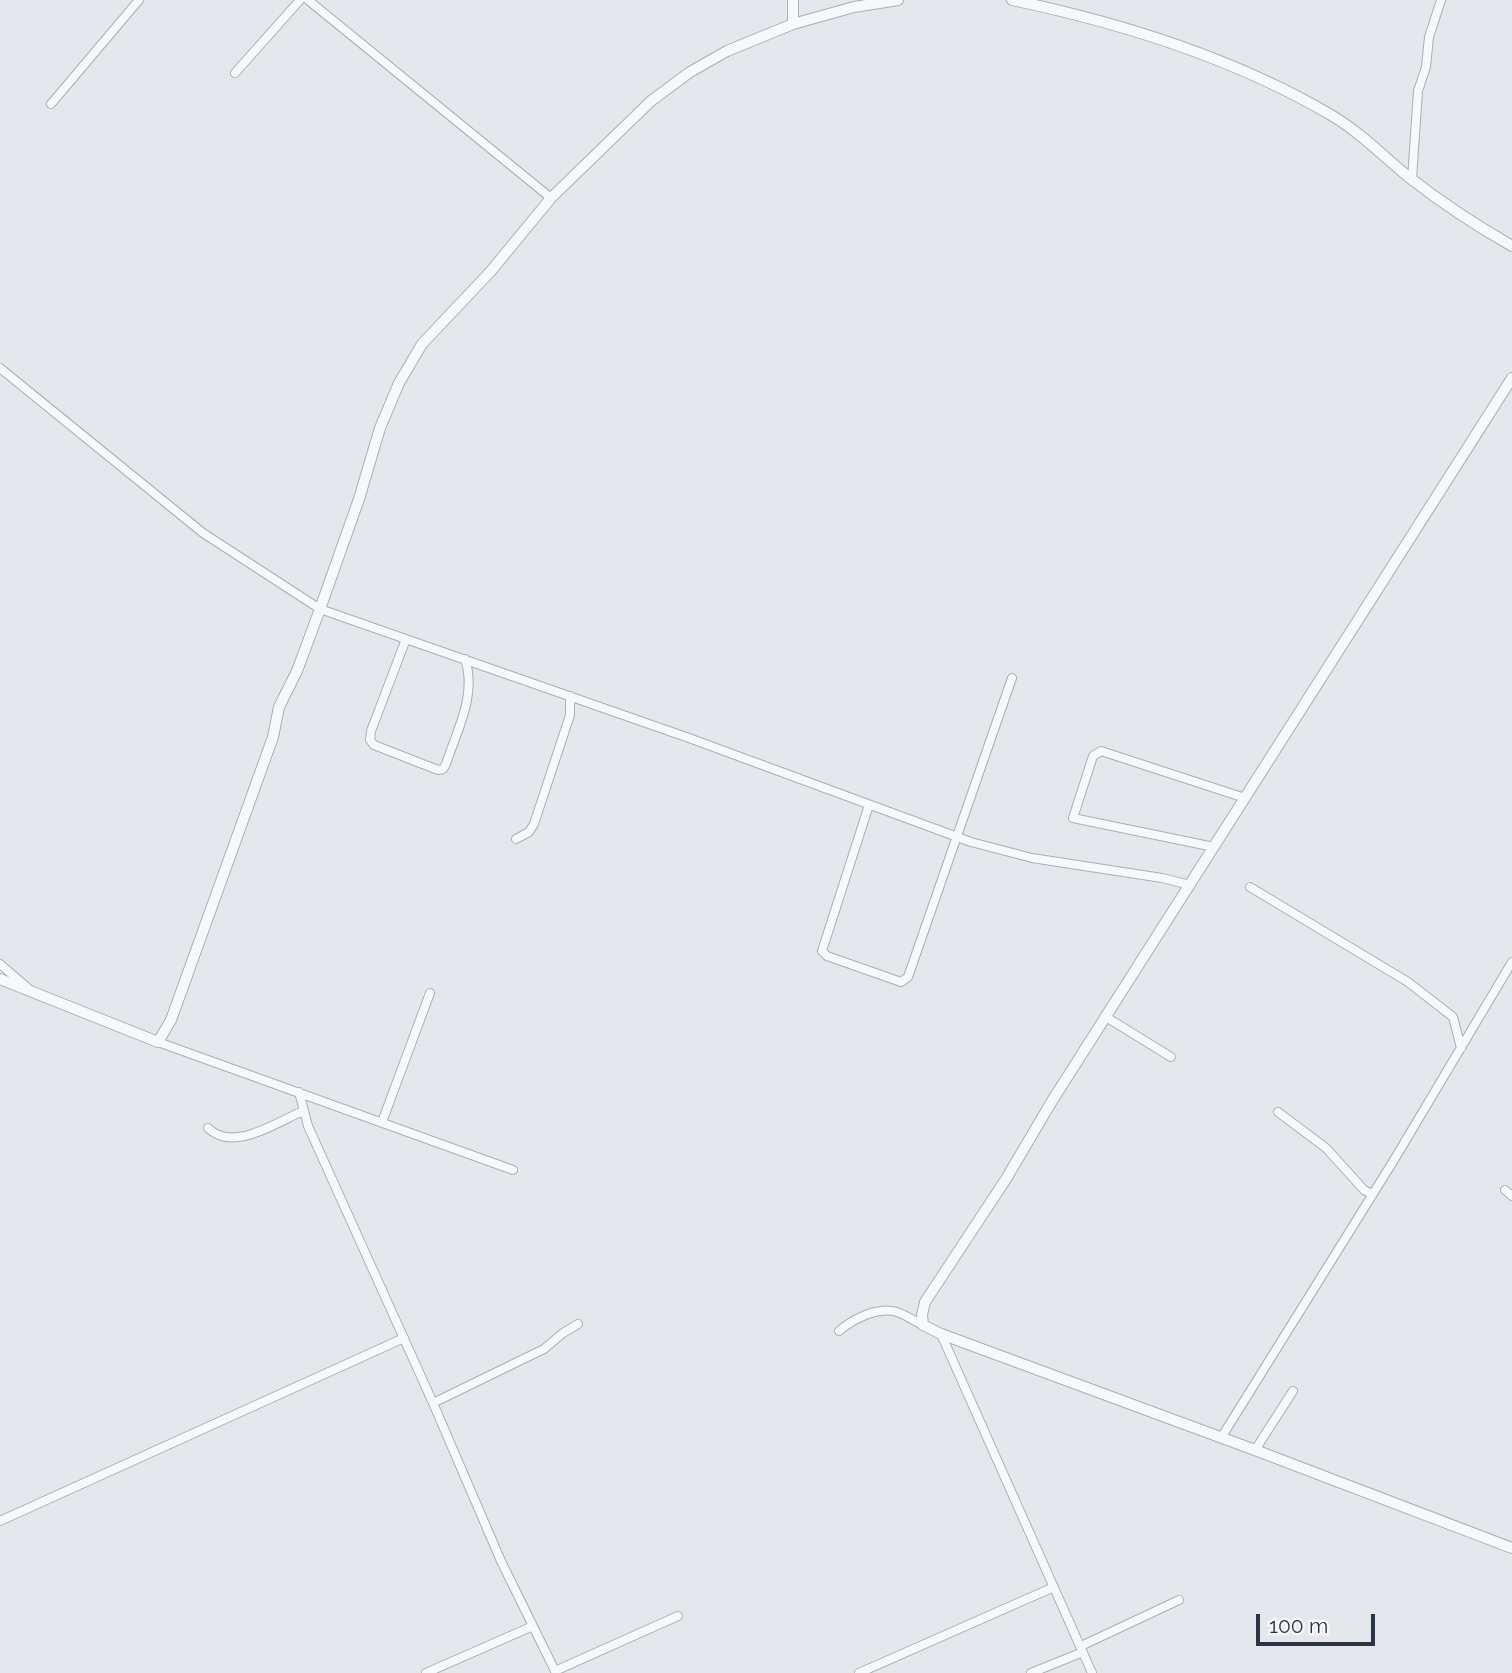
<!DOCTYPE html>
<style>
body{margin:0}
#map{position:relative;width:1512px;height:1673px;overflow:hidden;background:#e4e7ec;font-family:Raleway,sans-serif}
canvas{display:block}
.scale{position:absolute;left:1256px;top:1614px;width:119px;height:32px;box-sizing:border-box;border:4px solid #2b3445;border-top:0;padding-left:9px;font-size:21px;line-height:24px;white-space:nowrap;color:#2b3445;-webkit-text-stroke:5px #f4f6f9;paint-order:stroke}
</style>
<div id="map">
<canvas width="1512" height="1673"></canvas>
<div class="scale">100 m</div>
</div>
<script>
const g = document.querySelector('canvas').getContext('2d');
g.lineJoin = 'round';
function trace(path, color, width, dash) {
  g.strokeStyle = color;
  g.lineWidth = width;
  g.lineCap = dash ? 'butt' : 'round';
  g.setLineDash(dash || []);
  g.stroke(path);
}
const minor = new Path2D(`
 M308,0L551,198
 M235,73L300,0
 M51,104L139,0
 M1412,179L1418,91L1426,67L1429,37L1441,0
 M0,368L203,533L320,609L689,738L971,842L1032,858L1162,878L1190,885
 M406,639L371,731L370,740L374,745L438,770L443,769L446,764C457,730 477,695 465,659
 M869,805L822,951L827,956L901,982L908,977L1012,678
 M516,839L529,832L534,824L570,715V696
 M1214,847L1073,818L1093,756L1101,751L1245,798
 M1250,887L1408,982L1453,1017L1461,1048
 M0,964L29,989
 M1106,1017L1171,1057
 M158,1042L513,1170
 M299,1092L308,1126L433,1403L501,1561L556,1673
 M1278,1112L1326,1148L1364,1190L1372,1194
 M382,1122L430,993
 M208,1128C233,1153 277,1122 303,1111
 M1505,1190L1512,1196
 M839,1331C853,1319 878,1306 897,1312C906,1315 914,1321 923,1325
 M941,1334L1092,1673
 M433,1403L544,1349L563,1333L578,1324
 M1221,1438L1394,1160L1512,962
 M1255,1450L1293,1391
 M0,1521L404,1338
 M1081,1646L1179,1600
 M555,1671L678,1616
 M426,1673L533,1626
 M859,1673L1054,1587
 M1031,1673L1083,1652`);
const tertiary = new Path2D(`
 M793,0V24
 M1012,0C1122,23 1234,58 1331,115C1360,132 1384,157 1410,178C1442,203 1477,226 1512,246
 M1512,378L1052,1101L1006,1179L925,1302L922,1315L923,1325L941,1334L1255,1450L1512,1548
 M0,979L158,1042L171,1020L273,737L279,707L297,671L320,609L359,499L380,428L399,383L422,344L491,271L551,198L651,101L690,72L727,51L793,24L854,7L898,0`);
trace(minor, '#a9aeb7', 10);
trace(tertiary, '#a9aeb7', 12);
trace(minor, '#f7f8fa', 8);
trace(tertiary, '#f7f8fa', 10);
</script>
